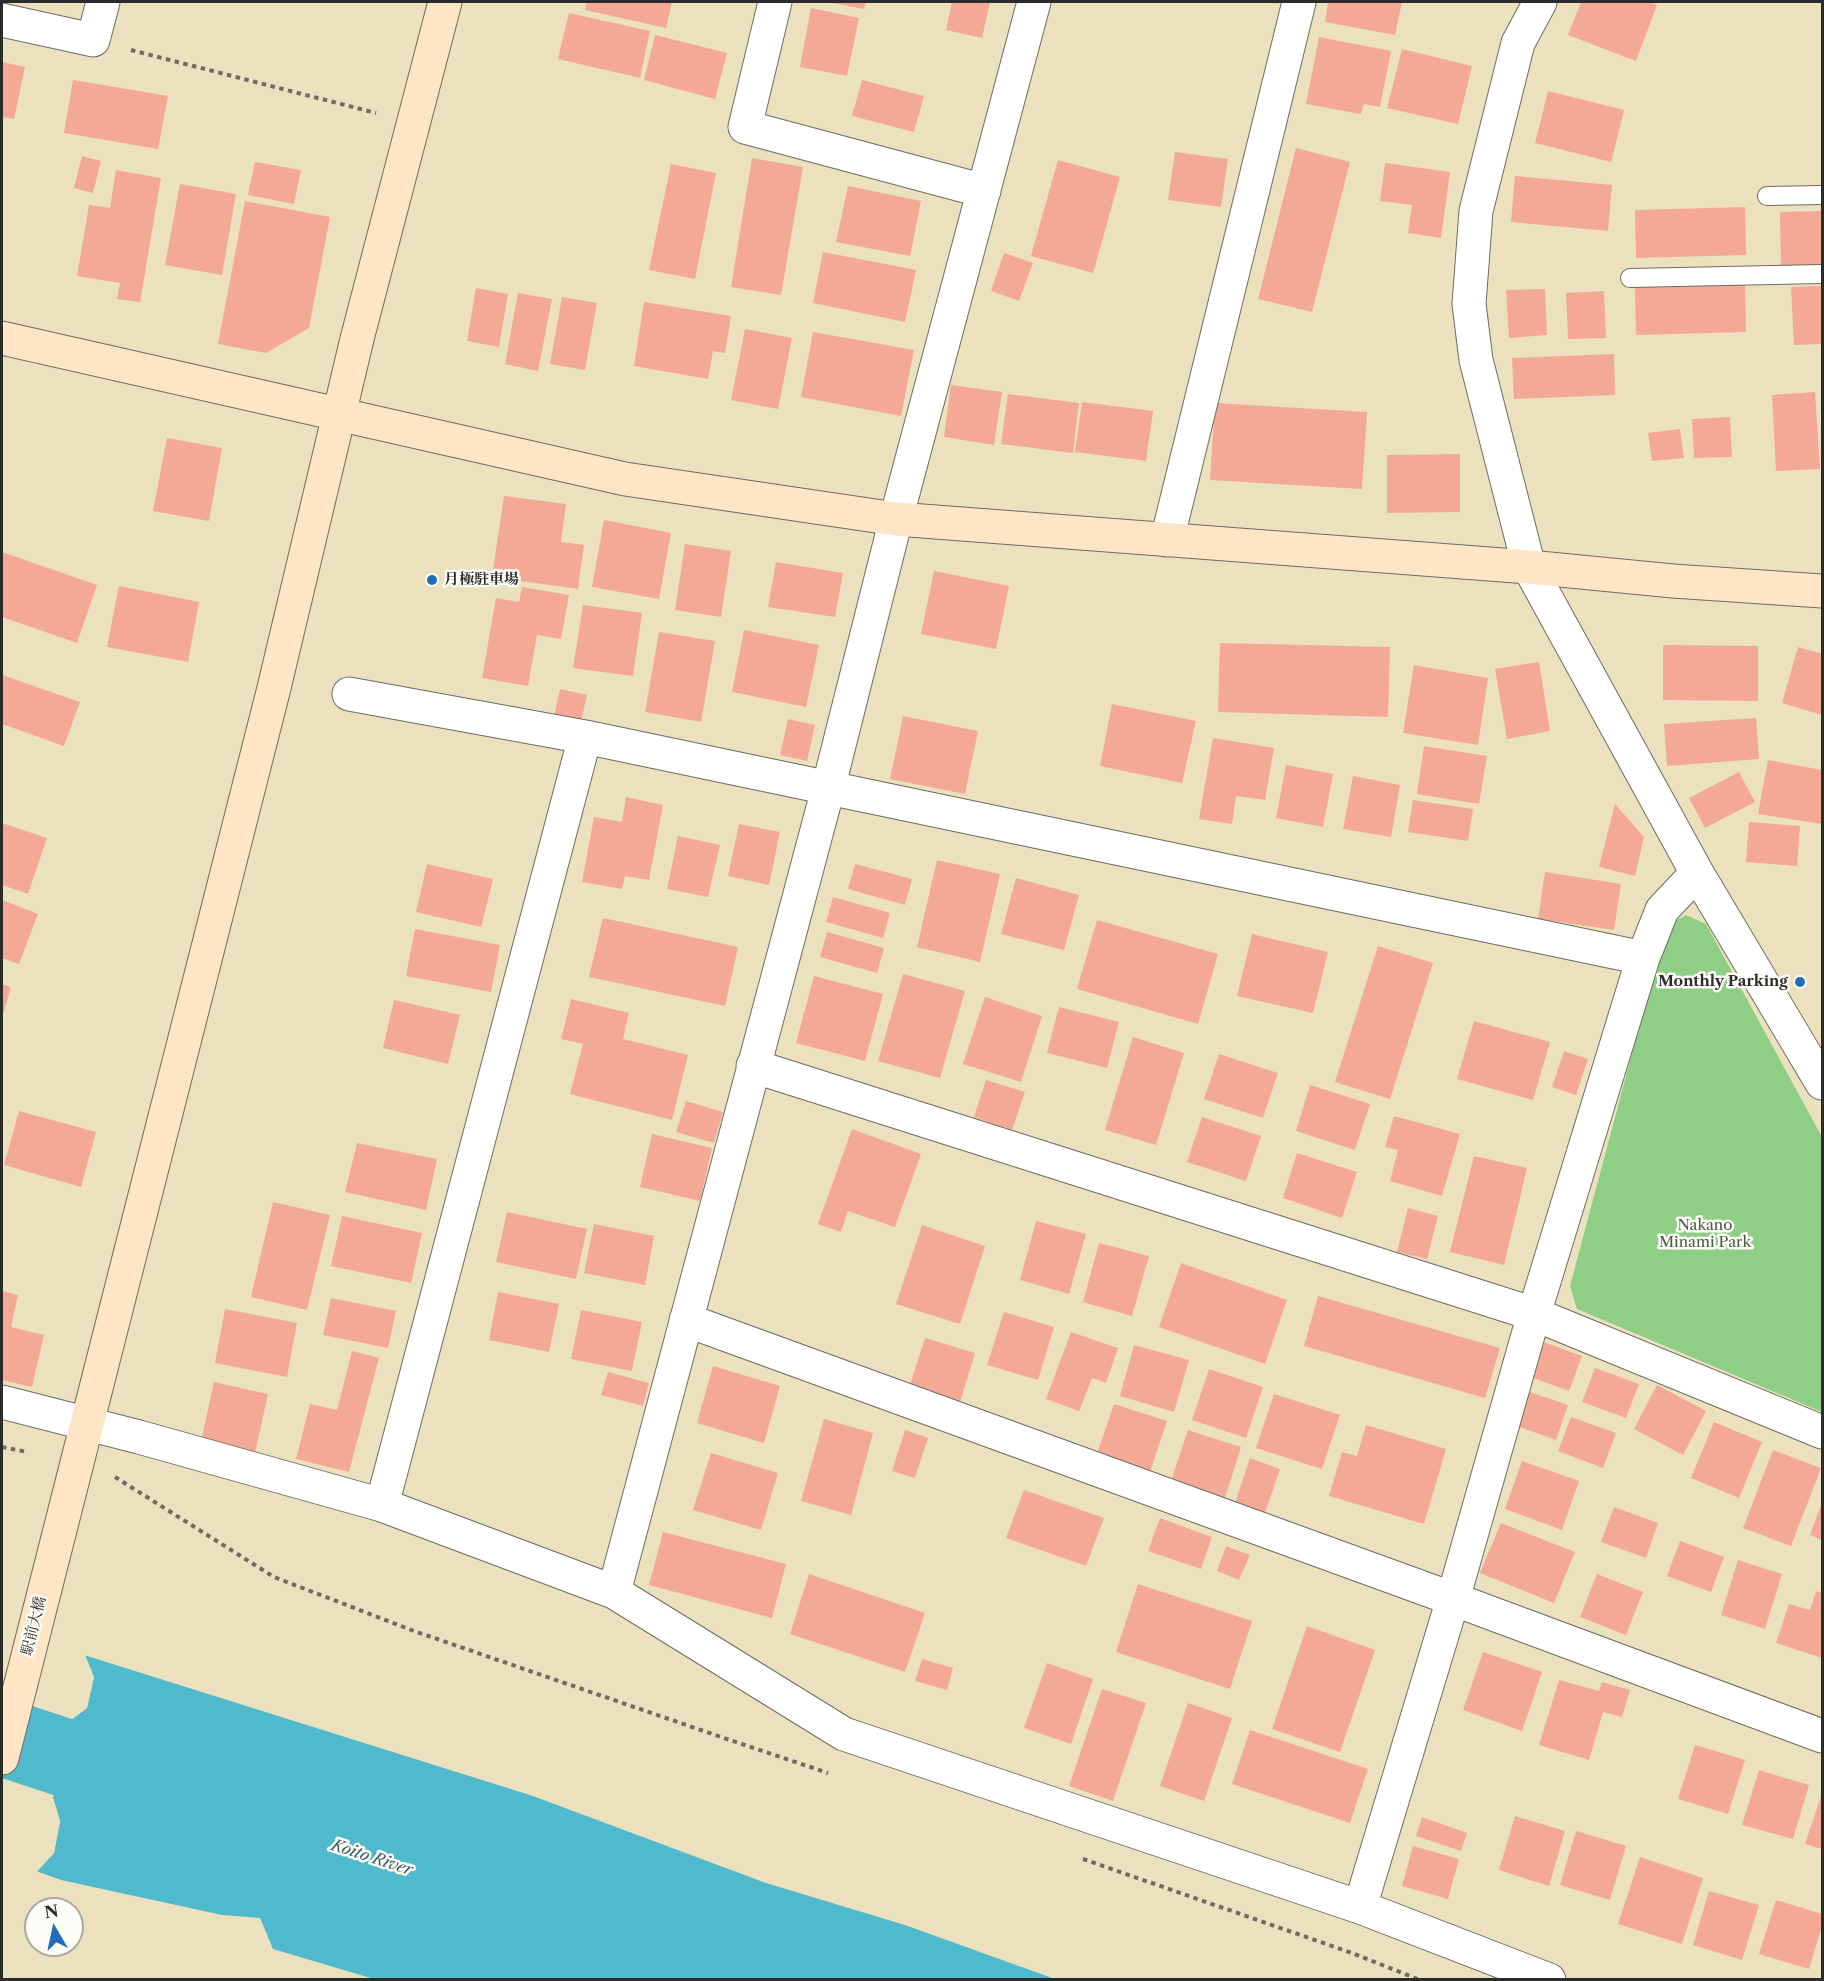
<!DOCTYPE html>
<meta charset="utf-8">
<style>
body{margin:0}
#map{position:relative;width:1824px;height:1981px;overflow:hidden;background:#ece1bf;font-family:"Libre Caslon Text",serif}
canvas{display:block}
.frame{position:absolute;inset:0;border:3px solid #2b2b2b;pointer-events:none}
.north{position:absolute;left:24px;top:1897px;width:60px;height:60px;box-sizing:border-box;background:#fdfcf7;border:2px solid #a9a8a5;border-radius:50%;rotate:351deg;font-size:16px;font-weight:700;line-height:24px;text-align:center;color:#2b2b2b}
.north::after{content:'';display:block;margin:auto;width:21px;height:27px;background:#1f6fb2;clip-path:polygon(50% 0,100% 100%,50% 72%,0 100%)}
</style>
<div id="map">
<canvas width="1824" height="1981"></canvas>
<div class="frame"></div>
<div class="north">N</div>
</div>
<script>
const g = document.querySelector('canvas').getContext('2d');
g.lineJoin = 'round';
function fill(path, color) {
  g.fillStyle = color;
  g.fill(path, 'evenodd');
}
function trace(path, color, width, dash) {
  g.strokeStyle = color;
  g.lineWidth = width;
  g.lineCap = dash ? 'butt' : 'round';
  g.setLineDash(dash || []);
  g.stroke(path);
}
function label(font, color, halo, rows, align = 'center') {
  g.font = font + ' "Libre Caslon Text","Noto Serif JP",serif';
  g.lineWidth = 5;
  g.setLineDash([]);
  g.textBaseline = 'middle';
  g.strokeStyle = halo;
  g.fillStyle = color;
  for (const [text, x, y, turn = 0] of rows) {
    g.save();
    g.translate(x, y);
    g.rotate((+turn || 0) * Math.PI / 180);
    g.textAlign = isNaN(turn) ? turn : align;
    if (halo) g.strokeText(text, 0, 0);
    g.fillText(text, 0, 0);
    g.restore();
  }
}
fill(new Path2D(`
 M1686,915L1706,924L1822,1137V1412L1577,1309L1570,1286L1666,926Z`), '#8ece85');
fill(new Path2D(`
 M84,1655L533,1796L766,1883L905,1925L1055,1979H374L273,1949L260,1918L222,1915L61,1880L36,1871L54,1853L60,1821L53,1798L70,1720L87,1708L94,1677Z`), '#50bacc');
fill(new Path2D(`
 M84,1652L94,1677L87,1708L70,1721L53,1798L60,1821L54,1853L35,1874L33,1870L51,1852L57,1821L50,1797L68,1719L85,1706L91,1677L81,1656Z`), '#ece1bf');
trace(new Path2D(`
 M2,1737L166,1791`), '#50bacc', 78);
fill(new Path2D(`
 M587,2H672L666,28L585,10Z
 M828,2H866L864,9Z
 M952,2H990L982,38L946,30Z
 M1328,2H1402L1395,35L1325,22Z
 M1581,2H1649L1657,5L1636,61L1568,35Z
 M811,8L859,18L847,76L800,67Z
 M569,13L650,31L640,78L558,59Z
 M655,35L727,53L715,99L644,80Z
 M1319,37L1391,51L1380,107L1364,104L1361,114L1306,104Z
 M1402,49L1472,66L1458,124L1387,108Z
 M2,62L25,67L14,119L2,117Z
 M73,80L168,96L158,149L64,133Z
 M862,80L924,96L914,132L852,116Z
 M1548,91L1624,110L1611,162L1535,143Z
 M1296,148L1350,162L1312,312L1258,299Z
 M1175,152L1228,159L1221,207L1168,200Z
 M82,156L101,161L93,193L74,188Z
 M752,158L803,167L781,295L731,287Z
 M1058,160L1120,177L1093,273L1031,256Z
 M255,162L301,170L294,204L248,195Z
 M1385,163L1450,172L1441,238L1408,233L1412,205L1380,201Z
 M671,164L716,173L695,279L649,270Z
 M116,170L161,178L140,302L117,299L120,283L77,276L89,205L110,208Z
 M1515,176L1612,185L1608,231L1511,222Z
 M180,184L236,194L222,275L165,265Z
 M848,186L921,201L910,256L836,242Z
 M245,201L330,217L309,328L266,353L218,344Z
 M1745,207L1746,255L1636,258L1635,210Z
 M1822,211V269L1781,270L1780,212Z
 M823,252L916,270L905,322L813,303Z
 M1004,253L1033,263L1019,301L991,291Z
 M1745,284L1746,332L1636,335L1635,287Z
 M1822,286V344L1794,345L1791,287Z
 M476,288L508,294L499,347L467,341Z
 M1545,289L1547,335L1509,338L1506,290Z
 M1604,291L1606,338L1568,339L1566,293Z
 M518,293L552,299L538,371L505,364Z
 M562,297L597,303L585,370L550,364Z
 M644,302L731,316L725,353L713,351L708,379L634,366Z
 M745,329L792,338L778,409L731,400Z
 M813,332L914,350L901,416L801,397Z
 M1614,354L1615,395L1514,399L1512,358Z
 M951,385L1002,392L994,445L944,437Z
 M1815,392L1820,469L1776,471L1772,395Z
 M1008,394L1079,403L1073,453L1001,444Z
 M1082,402L1153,411L1146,461L1075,452Z
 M1215,403L1367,412L1362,489L1210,480Z
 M1730,417L1732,457L1694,458L1692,419Z
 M1680,429L1684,458L1652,461L1648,433Z
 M167,438L222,448L209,521L153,511Z
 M1460,454V512L1387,513V455Z
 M504,496L566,504L561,542L584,545L578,589L492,577Z
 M604,520L671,533L659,599L592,587Z
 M685,544L731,551L721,617L675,610Z
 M2,552L97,585L77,643L2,617Z
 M776,562L843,573L835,617L768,607Z
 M934,571L1009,586L996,649L921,634Z
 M119,586L199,602L188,662L107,647Z
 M522,587L569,595L561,639L537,635L528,686L482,678L496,598L519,602Z
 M583,605L642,613L633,676L573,668Z
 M744,630L819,645L806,707L732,692Z
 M659,632L715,641L701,722L645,712Z
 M1220,643L1390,647L1388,717L1218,712Z
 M1663,645L1758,646V701L1663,700Z
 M1798,647L1822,654V715L1782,703Z
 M1539,662L1550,731L1507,739L1495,669Z
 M1414,665L1488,678L1478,745L1403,733Z
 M2,675L80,702L64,746L2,724Z
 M560,689L587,695L579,730L552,725Z
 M1112,704L1196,721L1182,783L1100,766Z
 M903,716L978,731L965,794L890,779Z
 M1756,718L1759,759L1667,766L1664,724Z
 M788,719L815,725L807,761L780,755Z
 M1213,738L1274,748L1265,800L1236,796L1232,824L1199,819Z
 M1424,746L1487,756L1479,804L1417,794Z
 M1768,760L1822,770V824L1758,814Z
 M1286,765L1333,774L1323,827L1276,818Z
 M1739,772L1755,802L1705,828L1689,798Z
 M1353,776L1400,785L1391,837L1343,829Z
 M626,797L663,805L649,880L625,876L622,889L582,882L594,817L622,822Z
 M1413,800L1473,809L1468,841L1408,832Z
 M1615,804L1644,837L1635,876L1599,867Z
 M1749,822L1800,826L1797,866L1746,862Z
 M2,823L47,838L28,894L2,885Z
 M739,824L780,832L769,885L728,876Z
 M678,836L720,845L708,897L667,889Z
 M937,860L1000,874L980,962L917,947Z
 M427,864L493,879L481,927L416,912Z
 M855,864L912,879L905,905L848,889Z
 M1545,872L1621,884L1614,930L1538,919Z
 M1016,878L1079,895L1064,950L1001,934Z
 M833,897L890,913L883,938L826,922Z
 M2,900L38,914L19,964L2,958Z
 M603,918L738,947L725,1006L589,977Z
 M1097,920L1218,954L1198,1024L1077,989Z
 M415,929L500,945L491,992L406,976Z
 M827,932L884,948L877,973L820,957Z
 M1252,934L1328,952L1313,1013L1237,996Z
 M1378,946L1433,963L1390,1099L1335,1082Z
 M903,974L965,991L940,1078L878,1061Z
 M814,976L883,994L865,1061L796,1043Z
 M2,984L11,987L2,1018Z
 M985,997L1042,1016L1021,1082L963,1064Z
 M571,999L629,1013L623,1039L688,1055L672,1120L570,1094L583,1044L561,1039Z
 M394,1000L460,1015L448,1064L383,1048Z
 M1059,1007L1119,1022L1107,1068L1047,1053Z
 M1474,1021L1550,1042L1533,1100L1457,1079Z
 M1133,1037L1184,1053L1156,1145L1105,1130Z
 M1564,1051L1588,1059L1576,1095L1552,1087Z
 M1219,1054L1278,1073L1263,1118L1204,1099Z
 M986,1080L1025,1092L1012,1130L974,1117Z
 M1310,1085L1370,1104L1355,1150L1296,1131Z
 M686,1101L723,1112L714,1143L676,1132Z
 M19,1111L96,1132L81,1187L4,1165Z
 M1394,1116L1460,1134L1442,1196L1390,1181L1398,1150L1385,1147Z
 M1202,1117L1261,1136L1246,1181L1187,1162Z
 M852,1129L921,1154L895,1227L848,1211L841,1232L818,1224Z
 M652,1134L712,1148L700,1201L640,1187Z
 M357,1143L437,1159L426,1210L345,1192Z
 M1297,1153L1357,1172L1342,1218L1283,1198Z
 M1474,1156L1527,1168L1504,1265L1450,1252Z
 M273,1202L330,1215L307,1310L251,1297Z
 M1408,1208L1438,1216L1427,1259L1397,1252Z
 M507,1212L587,1229L576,1279L496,1262Z
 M342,1216L422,1233L411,1283L331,1266Z
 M1036,1221L1086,1234L1069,1294L1020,1280Z
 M594,1224L654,1236L645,1285L584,1273Z
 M922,1225L985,1246L960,1324L896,1304Z
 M1099,1243L1149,1256L1132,1316L1083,1302Z
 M1181,1263L1287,1300L1265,1364L1159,1327Z
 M2,1291L18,1295L11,1327L44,1335L32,1387L2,1380Z
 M498,1292L559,1304L549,1352L489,1340Z
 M1318,1296L1500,1348L1485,1398L1304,1346Z
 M331,1298L396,1311L388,1348L323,1335Z
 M225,1309L297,1323L287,1377L215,1363Z
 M581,1310L642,1322L632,1371L571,1359Z
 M1004,1312L1054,1327L1038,1380L987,1365Z
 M1071,1332L1118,1348L1106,1383L1092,1378L1079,1411L1046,1399Z
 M925,1338L975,1353L959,1406L908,1391Z
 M1538,1340L1582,1356L1569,1391L1525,1375Z
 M1134,1345L1189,1360L1174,1412L1120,1396Z
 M352,1351L379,1358L349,1472L296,1459L310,1404L337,1410Z
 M713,1366L780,1386L764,1443L697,1423Z
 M1595,1368L1639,1384L1626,1418L1582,1402Z
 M1209,1369L1263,1387L1246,1438L1192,1420Z
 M608,1372L649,1383L643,1406L601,1395Z
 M214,1382L268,1394L255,1453L201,1441Z
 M1657,1385L1706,1411L1683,1455L1634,1429Z
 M1524,1390L1568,1405L1556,1440L1511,1424Z
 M1274,1394L1340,1415L1322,1469L1256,1448Z
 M1114,1404L1167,1421L1150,1472L1097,1454Z
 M1571,1417L1616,1433L1603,1468L1558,1451Z
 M824,1419L873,1433L851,1515L801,1501Z
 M1714,1422L1762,1442L1739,1498L1691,1478Z
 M1366,1425L1446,1449L1424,1524L1329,1496L1342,1452L1357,1456Z
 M905,1430L928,1438L915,1478L892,1471Z
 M1188,1430L1241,1447L1225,1498L1171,1481Z
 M1773,1450L1821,1468L1791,1546L1743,1528Z
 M711,1453L778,1473L761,1530L693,1510Z
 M1250,1458L1280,1469L1263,1519L1233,1509Z
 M1522,1461L1579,1481L1562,1530L1505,1509Z
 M1024,1490L1104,1518L1086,1566L1006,1538Z
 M1822,1502V1540L1810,1535Z
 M1614,1507L1658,1523L1646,1558L1601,1542Z
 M1160,1518L1212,1537L1201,1569L1148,1551Z
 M1501,1523L1575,1552L1554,1603L1480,1573Z
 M663,1532L786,1564L772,1618L649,1585Z
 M1680,1541L1724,1557L1711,1592L1667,1576Z
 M1226,1546L1250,1555L1239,1580L1217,1571Z
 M1738,1560L1782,1574L1765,1629L1721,1615Z
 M809,1574L925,1613L905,1672L790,1634Z
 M1597,1574L1643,1592L1626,1635L1580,1617Z
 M1138,1584L1252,1621L1230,1689L1116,1652Z
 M1816,1591L1822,1593V1658L1776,1643L1789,1604L1810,1610Z
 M1307,1626L1375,1650L1340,1752L1272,1729Z
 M1483,1652L1542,1672L1522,1731L1463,1710Z
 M922,1659L953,1668L947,1690L915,1681Z
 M1047,1663L1093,1679L1071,1744L1024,1728Z
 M1559,1680L1599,1691L1602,1682L1630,1690L1622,1717L1603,1712L1589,1760L1539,1745Z
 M1102,1689L1146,1703L1113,1801L1069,1786Z
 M1188,1703L1232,1718L1204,1801L1160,1786Z
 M1250,1730L1368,1769L1350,1823L1232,1784Z
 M1695,1745L1745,1760L1728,1814L1678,1799Z
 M1759,1770L1809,1785L1793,1839L1742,1825Z
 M1822,1793V1849L1805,1844Z
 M1515,1816L1565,1831L1549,1886L1499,1870Z
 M1422,1817L1467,1833L1461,1851L1416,1836Z
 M1576,1831L1626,1846L1610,1900L1560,1885Z
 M1413,1846L1459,1859L1448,1899L1402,1886Z
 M1640,1857L1703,1878L1682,1944L1618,1924Z
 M1709,1891L1759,1905L1742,1960L1693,1945Z
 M1776,1900L1822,1914V1926L1809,1969L1759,1954Z`), '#f3a996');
const lane = new Path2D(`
 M1767,196L1822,195
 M1630,278L1822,274`);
const street = new Path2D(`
 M775,2L745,127L984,191
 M1540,2L1518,43L1476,211L1469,304L1476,360L1529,567L1697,873L1822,1083
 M2,20L93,40L103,2
 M1167,540L1299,2
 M349,694L585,737L1643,958
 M753,1066L1534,1314L1822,1432
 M686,1320L1453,1599L1822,1736
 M2,1402L139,1437L382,1505L614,1592L844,1734L1360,1907L1549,1980
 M382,1505L585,737
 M614,1592L828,789L896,519L1034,2
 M1360,1907L1453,1599L1534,1314L1643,958L1662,910L1697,873`);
const secondary = new Path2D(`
 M2,338L625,479L896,519L1529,567L1673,581L1822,591
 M2,1758L274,688L357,339L445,2`);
trace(lane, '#6f6b5f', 20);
trace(street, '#6f6b5f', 35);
trace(secondary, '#6f6b5f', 35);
trace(new Path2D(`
 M131,50L376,113
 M2,1447L27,1452
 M115,1477L274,1577L414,1631L721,1737L828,1773
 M1083,1859L1352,1953L1420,1980`), '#6f6b5f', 4, [4.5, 4.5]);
trace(lane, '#fff', 18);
trace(street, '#fff', 33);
trace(secondary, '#fde5c5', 33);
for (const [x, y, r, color] of [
 [432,580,6,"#1f6fb2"],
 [1800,982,6,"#1f6fb2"]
]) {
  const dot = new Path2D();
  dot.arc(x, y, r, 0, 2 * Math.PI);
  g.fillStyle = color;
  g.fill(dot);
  trace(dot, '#fdfcf7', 2);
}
label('bold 15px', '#2b2b2b', '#fdfcf7', [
 ["月極駐車場",444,580],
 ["Monthly Parking",1788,982,"right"]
], 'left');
label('15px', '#495c46', '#fdfcf7', [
 ["Nakano",1705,1226],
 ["Minami Park",1705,1243]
]);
label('15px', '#2b2b2b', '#fdfcf7', [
 ["駅前大橋",34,1626,-76]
]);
label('italic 16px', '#385d63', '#fdfcf7', [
 ["Koito River",372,1858,18]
]);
</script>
